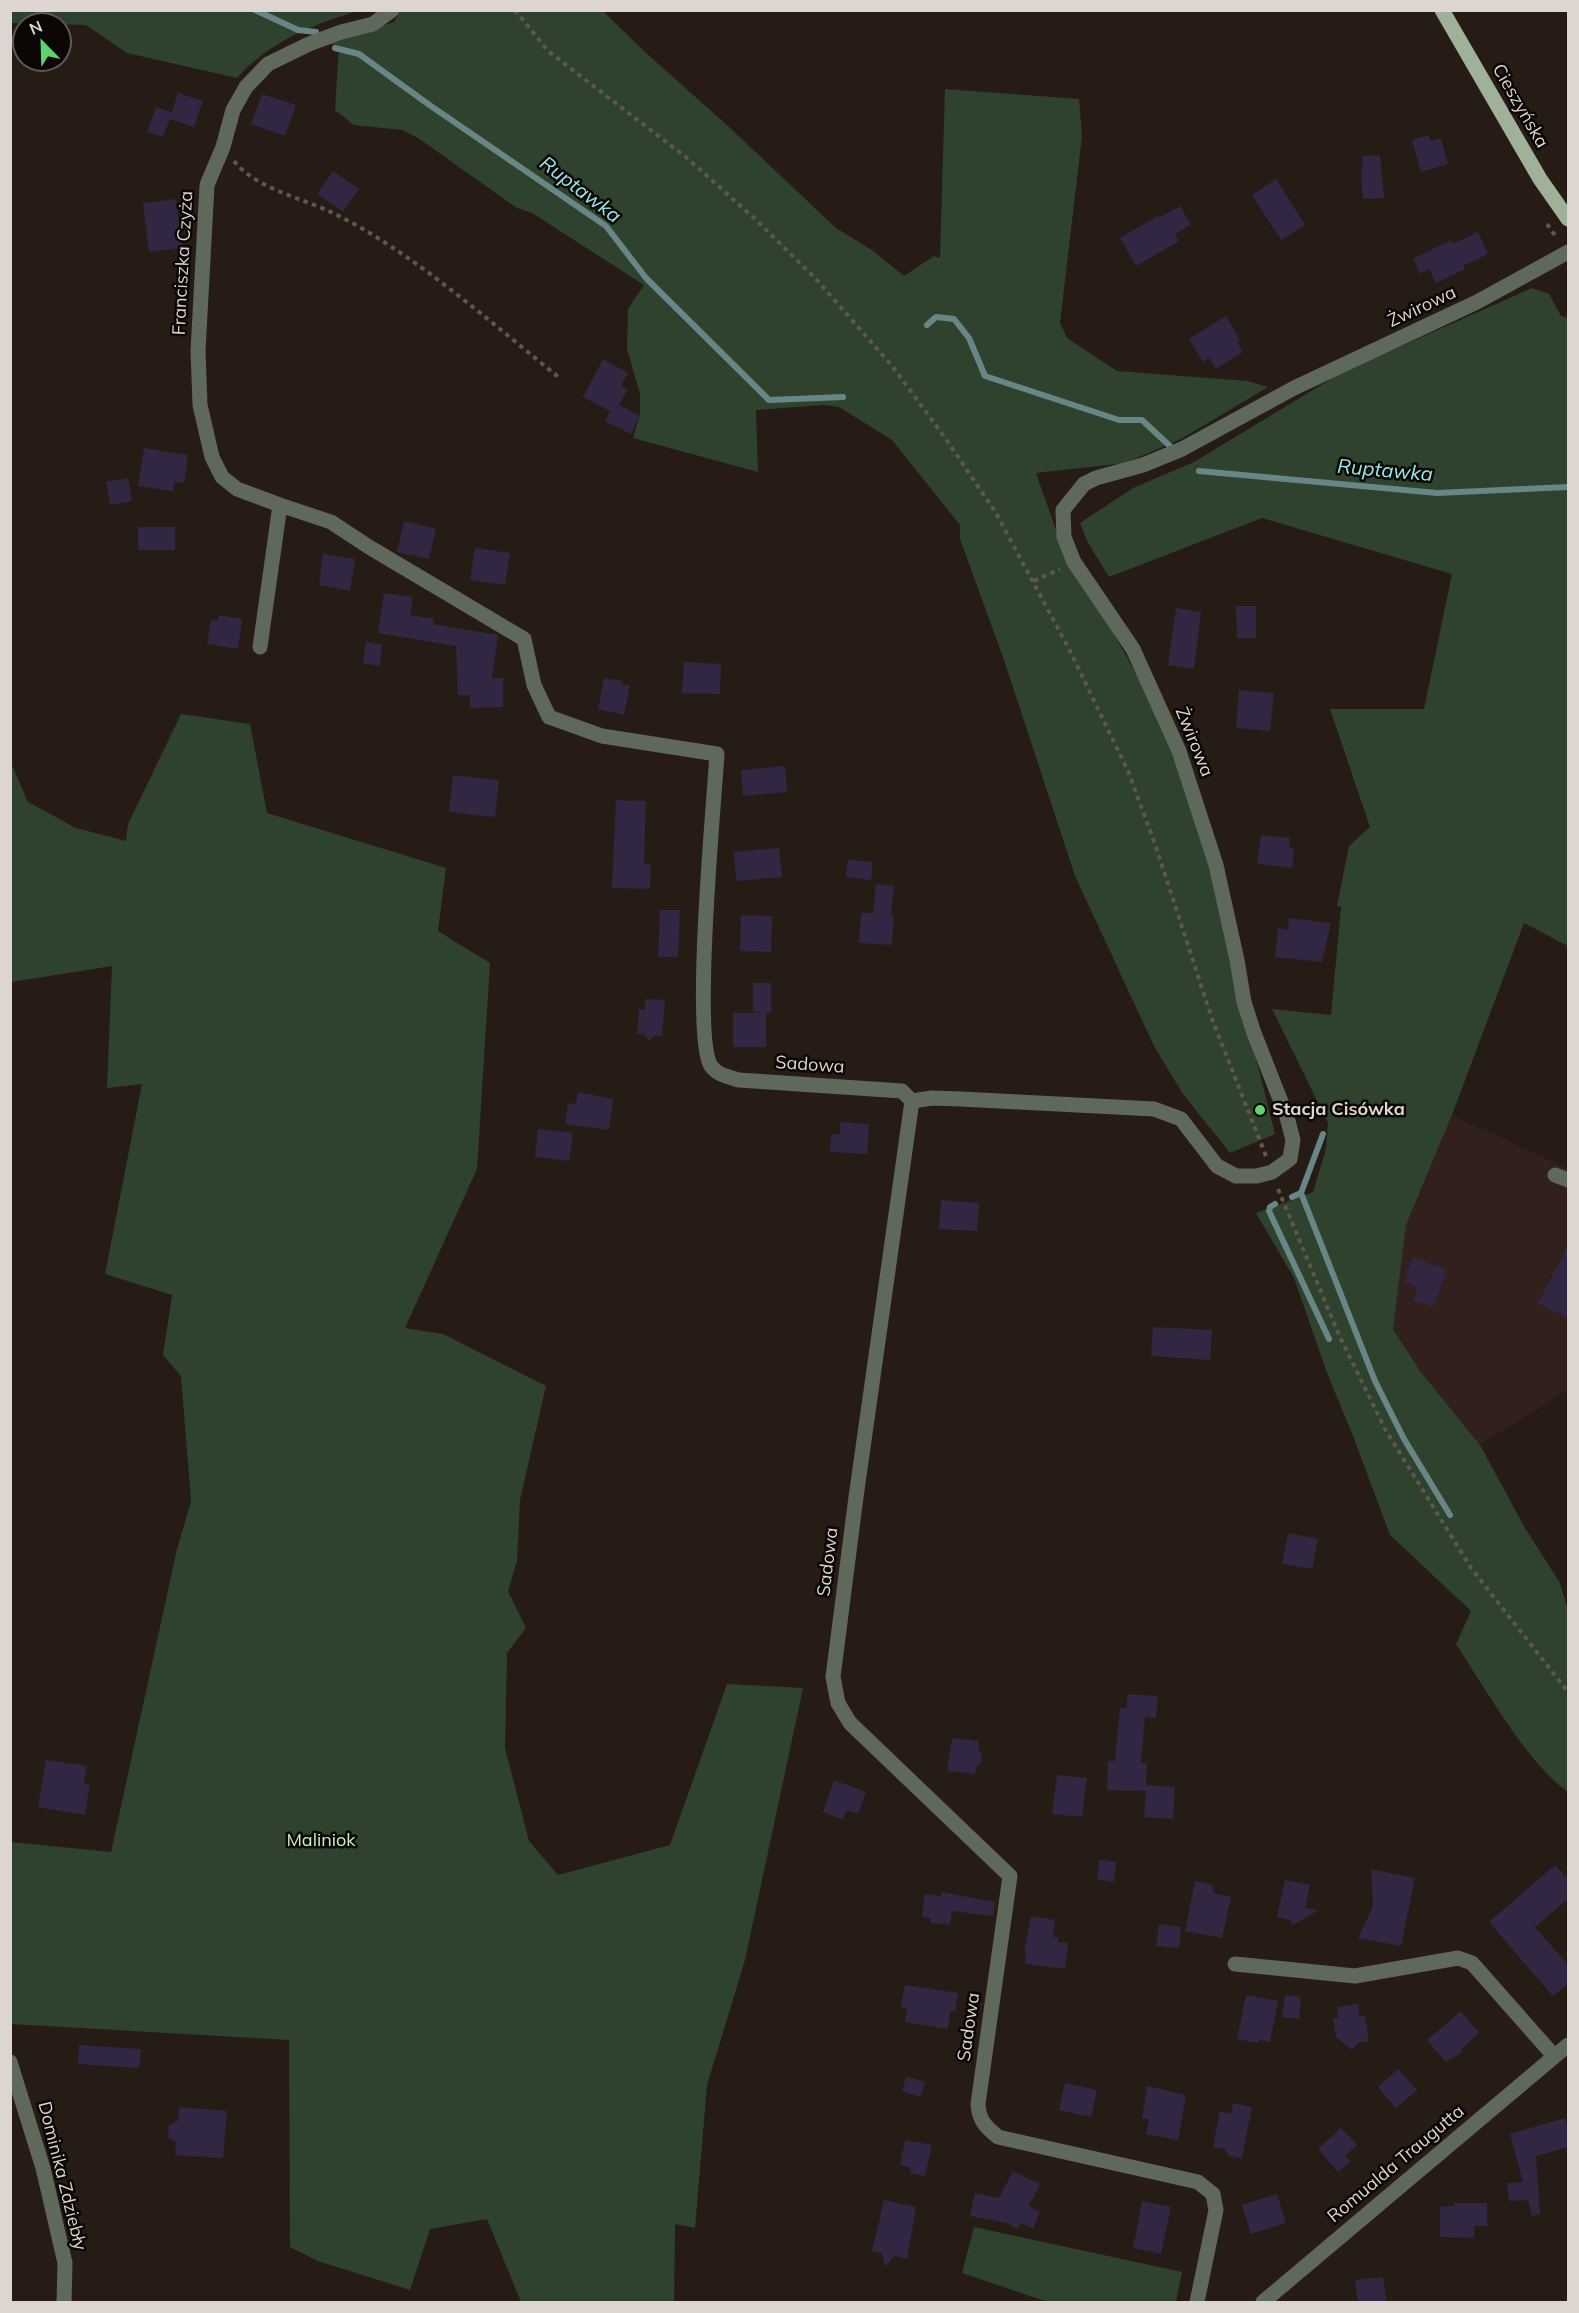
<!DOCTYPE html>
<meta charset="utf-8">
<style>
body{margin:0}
#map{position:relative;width:1579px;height:2313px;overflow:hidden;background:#261c15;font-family:Mulish,sans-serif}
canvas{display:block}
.frame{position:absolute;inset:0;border:12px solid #dcd5d0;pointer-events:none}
.north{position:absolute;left:12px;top:12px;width:60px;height:60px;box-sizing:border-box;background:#0b0705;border:2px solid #5f5956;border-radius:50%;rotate:337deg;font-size:16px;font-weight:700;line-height:24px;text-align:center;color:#dcd5d0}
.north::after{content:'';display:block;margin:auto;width:21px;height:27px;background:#5ed56c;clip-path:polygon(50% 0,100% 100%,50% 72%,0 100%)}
</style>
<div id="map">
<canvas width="1579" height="2313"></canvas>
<div class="frame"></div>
<div class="north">N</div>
</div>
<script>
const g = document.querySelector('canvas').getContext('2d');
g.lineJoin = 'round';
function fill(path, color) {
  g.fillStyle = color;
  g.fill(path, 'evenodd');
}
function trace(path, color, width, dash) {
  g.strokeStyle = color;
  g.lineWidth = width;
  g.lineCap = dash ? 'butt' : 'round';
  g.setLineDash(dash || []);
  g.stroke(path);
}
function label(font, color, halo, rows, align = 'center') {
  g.font = font + ' Mulish,sans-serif';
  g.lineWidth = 5;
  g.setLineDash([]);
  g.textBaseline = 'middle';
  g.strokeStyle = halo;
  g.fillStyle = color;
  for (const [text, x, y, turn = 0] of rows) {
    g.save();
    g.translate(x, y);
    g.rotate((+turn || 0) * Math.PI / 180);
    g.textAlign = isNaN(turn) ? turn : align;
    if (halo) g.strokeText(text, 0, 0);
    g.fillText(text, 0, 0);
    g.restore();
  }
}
fill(new Path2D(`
 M1452,1115L1568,1169V1390L1480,1445L1420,1371L1393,1329L1406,1225Z`), '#32201c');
fill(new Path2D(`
 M11,10H357V11C312,25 269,42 237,78L127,53L86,25L11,23Z
 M400,11H603L646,53L729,127L836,228L872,250L904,276L934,256L940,258L945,89L1079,99L1082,136L1060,323L1067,338L1117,371L1247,381L1268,387L1181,439L1125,463L1036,473L1064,553L1109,625L1144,688L1169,740L1219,893L1243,1007L1275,1134L1230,1153L1183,1094L1154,1046L1075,876L1004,660L960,539V525L892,440L839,407L824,405L756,410L758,472L633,438L640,415V394L627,349L628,309L644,285L532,213L517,208L418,138L402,130L354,125L335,110L339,46L325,43L394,22Z
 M1532,288L1549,294L1561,316L1568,318V946L1524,923L1452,1115L1406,1225L1393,1329L1420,1371L1480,1445L1525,1528L1560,1583L1568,1610V1792C1526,1762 1485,1688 1456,1644L1471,1611L1390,1535L1353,1436L1327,1373L1294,1278L1256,1213L1313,1192L1326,1149L1328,1123L1272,1009L1331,1015L1341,907L1337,906L1349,846L1370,827L1330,709H1424L1452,574L1262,518L1109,577L1087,541L1080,523L1133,488L1194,462L1341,373Z
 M181,714L250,724L267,813L446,868L438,931L490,963L477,1169L405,1328L443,1334L546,1386L520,1500L517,1561L508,1591L526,1628L507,1653L505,1748L529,1841L558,1875L670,1845L727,1684L803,1688L745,1960L707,2085L695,2228L675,2224L674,2302H521L487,2219L430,2229L410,2290L318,2261L290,2247L289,2040L11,2024V1842L111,1852L177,1549L191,1501L181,1376L163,1355L172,1295L105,1274L142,1084L107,1088L112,966L11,982V763L28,802L76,828L126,841L128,824Z
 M974,2227L1182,2272L1176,2302H1048L962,2273Z`), '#2e422e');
trace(new Path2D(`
 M255,10L298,30L316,32
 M335,48L359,54L428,104L606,226L646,278L769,400L843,397
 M927,325L936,317L954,319L969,338L985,376L1119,420H1142L1171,447
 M1199,471L1437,493L1568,487
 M1301,1193L1375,1381L1404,1439L1450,1515
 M1292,1197L1301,1193L1323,1134
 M1275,1204L1270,1207L1269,1211L1329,1339`), '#688686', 6);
fill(new Path2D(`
 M178,93L203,101L194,127L170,119L163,137L147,132L156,107L172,112Z
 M262,94L296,105L285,136L251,124Z
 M1429,135L1430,141L1441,138L1448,164L1421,172L1412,140Z
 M1380,155L1384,198L1363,199L1361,176L1363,156Z
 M333,171L359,189L343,212L317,194Z
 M1276,179L1305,225L1281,240L1252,195Z
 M176,199L182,248L149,252L143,203Z
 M1180,206L1191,225L1175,234L1179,241L1136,266L1120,238L1158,216L1159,218Z
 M1478,232L1488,254L1463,266L1465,269L1436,283L1429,269L1420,274L1413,259L1451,240L1453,244Z
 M1226,316L1240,340L1237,342L1243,352L1216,369L1209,358L1203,362L1189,339Z
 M603,359L628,373L621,386L628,389L619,405L640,416L631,434L605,421L610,411L583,397Z
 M144,448L188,455L184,483L174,482L173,491L138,486Z
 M128,478L132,501L110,505L106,482Z
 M404,521L436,529L429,559L397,552Z
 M138,527H175V550H138Z
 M475,548L510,553L505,585L470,580Z
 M323,554L355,559L350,591L319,585Z
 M384,593L413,597L410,615L434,619L433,624L498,635L492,678H503V707L470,708V695H458L456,646L378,633Z
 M1236,606H1256V638H1237Z
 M1176,608L1201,612L1194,669L1168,665Z
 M219,615L242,619L238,649L207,644L211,620L218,621Z
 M366,642L382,644L380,666L363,663Z
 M684,662L721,664L720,694L682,693Z
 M604,678L623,681L622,685H630L624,715L598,709Z
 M1239,690L1274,693L1270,731L1236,728Z
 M785,766L787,792L743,796L741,770Z
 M453,775L499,780L495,817L449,812Z
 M616,800L646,801L644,864L651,865L650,889L612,888Z
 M1261,835L1290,838L1289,847L1294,848L1292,868L1257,864Z
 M779,848L782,877L736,881L734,852Z
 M848,860L873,862L871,880L846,877Z
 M876,884L894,886L891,915H894L892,945L859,943L861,913H873Z
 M660,910H680L678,957H658Z
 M741,915L772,916L771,952L740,951Z
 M1289,918L1331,923L1322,962L1275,957L1278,928L1288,930Z
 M753,983H771V1013L753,1012Z
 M645,999L665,1000L662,1036L656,1035L649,1041L643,1034H637L639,1009L645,1010Z
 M733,1013H766V1047H733Z
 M578,1092L613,1099L609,1130L565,1124L568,1103L576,1104Z
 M840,1122L869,1124L867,1154L830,1152L831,1134L840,1135Z
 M538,1129L573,1133L569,1161L535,1157Z
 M941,1200L979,1203L977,1231L939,1229Z
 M1569,1244V1319L1538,1303Z
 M1413,1257L1447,1270L1433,1307L1413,1300L1418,1288L1404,1282Z
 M1153,1327L1212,1330L1210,1360L1151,1356Z
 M1288,1533L1318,1539L1312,1569L1282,1564Z
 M1128,1694L1158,1696L1156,1718L1145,1717L1141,1763H1147L1146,1785L1175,1787L1173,1819L1144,1817L1146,1791L1107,1790L1108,1761H1115L1120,1708H1126Z
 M952,1738L979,1741L978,1749L982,1754L981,1763L976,1767L975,1774L947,1771Z
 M46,1760L87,1766L84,1783L90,1784L85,1815L38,1807Z
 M1057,1775L1087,1778L1082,1817L1052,1814Z
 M834,1780L866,1792L858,1814L846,1810L843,1820L823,1812Z
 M1099,1860L1116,1862L1114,1882L1097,1879Z
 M1555,1865L1569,1880V1898L1535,1927L1569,1966V1983L1553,1996L1489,1922Z
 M1371,1869L1415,1878L1401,1946L1358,1938L1372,1909L1373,1901Z
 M1285,1880L1310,1885L1305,1908L1319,1910L1293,1925L1290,1920L1277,1917Z
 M1195,1881L1213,1885V1893L1231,1897L1222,1938L1185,1931Z
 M941,1892L995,1902L993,1916L952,1911L950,1925L930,1923L931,1918L922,1917L925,1894L941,1896Z
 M1031,1916L1055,1920L1053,1937H1058V1942L1068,1943L1065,1969L1025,1964L1026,1951H1024Z
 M1159,1924L1181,1927L1179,1948L1156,1946Z
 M905,1985L958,1993L955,2012L950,2011L948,2029L905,2022L907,2008L901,2007Z
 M1246,1995L1278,2001L1270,2042L1259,2040L1258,2043L1237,2039Z
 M1285,1995L1301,1997L1299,2019L1282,2017Z
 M1358,2004L1359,2016L1365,2015L1369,2041L1358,2043L1352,2050L1336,2037L1333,2019L1339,2018L1337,2007Z
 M1461,2011L1479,2033L1461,2049V2053L1446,2062L1427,2040Z
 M79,2045L141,2049L139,2068L78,2064Z
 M1398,2069L1417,2090L1396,2108L1378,2087Z
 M906,2076L925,2082L920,2097L902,2091Z
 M1065,2083L1097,2090L1091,2117L1059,2110Z
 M1147,2086L1186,2095L1178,2140L1146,2134L1149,2119L1142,2118Z
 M1233,2103L1252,2107L1242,2158L1229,2156L1225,2149L1213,2147L1220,2111L1231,2114Z
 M179,2107L227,2111L223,2158L175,2155L176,2142L168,2137L169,2125L178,2121Z
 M1565,2118L1569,2133V2147L1536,2156L1540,2214L1532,2216L1528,2200L1509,2201L1507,2183L1523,2182L1510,2134Z
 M1341,2128L1357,2145L1345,2156L1350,2162L1338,2172L1318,2149Z
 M905,2140L932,2145L925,2176L910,2173L911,2168L900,2165Z
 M1013,2171L1040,2184L1029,2206L1040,2212L1033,2229L1021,2223L1018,2229L1007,2223L970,2216L975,2193L999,2198Z
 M1277,2194L1286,2223L1251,2234L1242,2205Z
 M884,2200L916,2207L907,2259L894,2256L885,2267L882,2253L872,2251Z
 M1142,2201L1171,2207L1161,2254L1133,2248Z
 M1454,2203H1487V2226H1474V2238L1440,2237V2207L1454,2206Z
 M1383,2277L1387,2302H1358L1355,2280Z`), '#312742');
trace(new Path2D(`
 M515,10L548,51L687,158L754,218L816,279L893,367L948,442L996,513L1069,649L1128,771L1155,844L1212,1019L1266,1156
 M234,161C255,188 301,198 331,212C412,251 491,323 561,379
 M1547,224L1557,238
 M1034,581L1060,569
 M1278,1189L1339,1335L1385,1429L1471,1568L1568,1692`), '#5f564f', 4, [4.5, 4.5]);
trace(new Path2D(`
 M280,505L237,489L222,477L212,457L200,405L198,351L207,185L223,147L233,110L246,87L268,64L309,44L341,32L373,24L392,10
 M260,647L280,505L331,522L369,547L524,639L534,685L549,717L602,736L717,754C714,802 692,1037 711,1066C717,1075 729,1077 739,1080L902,1091L912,1101L856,1497L833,1677L838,1703L850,1723L1010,1876L978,2104C979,2121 986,2127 998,2137L1198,2182L1213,2194L1216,2210L1197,2302
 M912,1101L932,1098L961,1099L1154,1109L1181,1119L1217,1166L1236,1176H1257L1272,1172L1290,1159L1293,1140L1287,1117L1254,1033L1244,1002L1237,960L1216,865L1179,751L1133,649L1074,562L1064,537L1063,510L1084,484L1096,478L1143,465L1182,449L1294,388L1477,302L1568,252
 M1555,1175L1568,1180
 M1235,1964L1355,1976L1458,1958L1472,1963L1554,2056
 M10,2062L43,2168L65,2263L64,2302
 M1263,2302L1568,2045`), '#5e685b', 15);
trace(new Path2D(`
 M1442,10L1540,179L1568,219`), '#9fb299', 15);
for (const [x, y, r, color] of [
 [1260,1110,6,"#5ed56c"]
]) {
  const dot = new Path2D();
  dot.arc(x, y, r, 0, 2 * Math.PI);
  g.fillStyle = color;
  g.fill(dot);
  trace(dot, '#0b0705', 2);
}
label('18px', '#dcd5d0', '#0b0705', [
 ["Cieszyńska",1520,106,60],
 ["Franciszka Czyża",183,263,-87],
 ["Żwirowa",1422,307,-25],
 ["Żwirowa",1194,742,68],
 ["Sadowa",810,1065,4],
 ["Sadowa",828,1562,-83],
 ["Sadowa",969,2027,-82],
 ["Romualda Traugutta",1396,2164,-40],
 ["Dominika Zdziebły",62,2176,76]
]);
label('bold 18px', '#dcd5d0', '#0b0705', [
 ["Stacja Cisówka",1272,1110]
], 'left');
label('18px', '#c4f2c3', '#0b0705', [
 ["Maliniok",321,1841]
]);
label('italic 20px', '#97e8ec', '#0b0705', [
 ["Ruptawka",580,190,37],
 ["Ruptawka",1385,471,5]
]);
</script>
